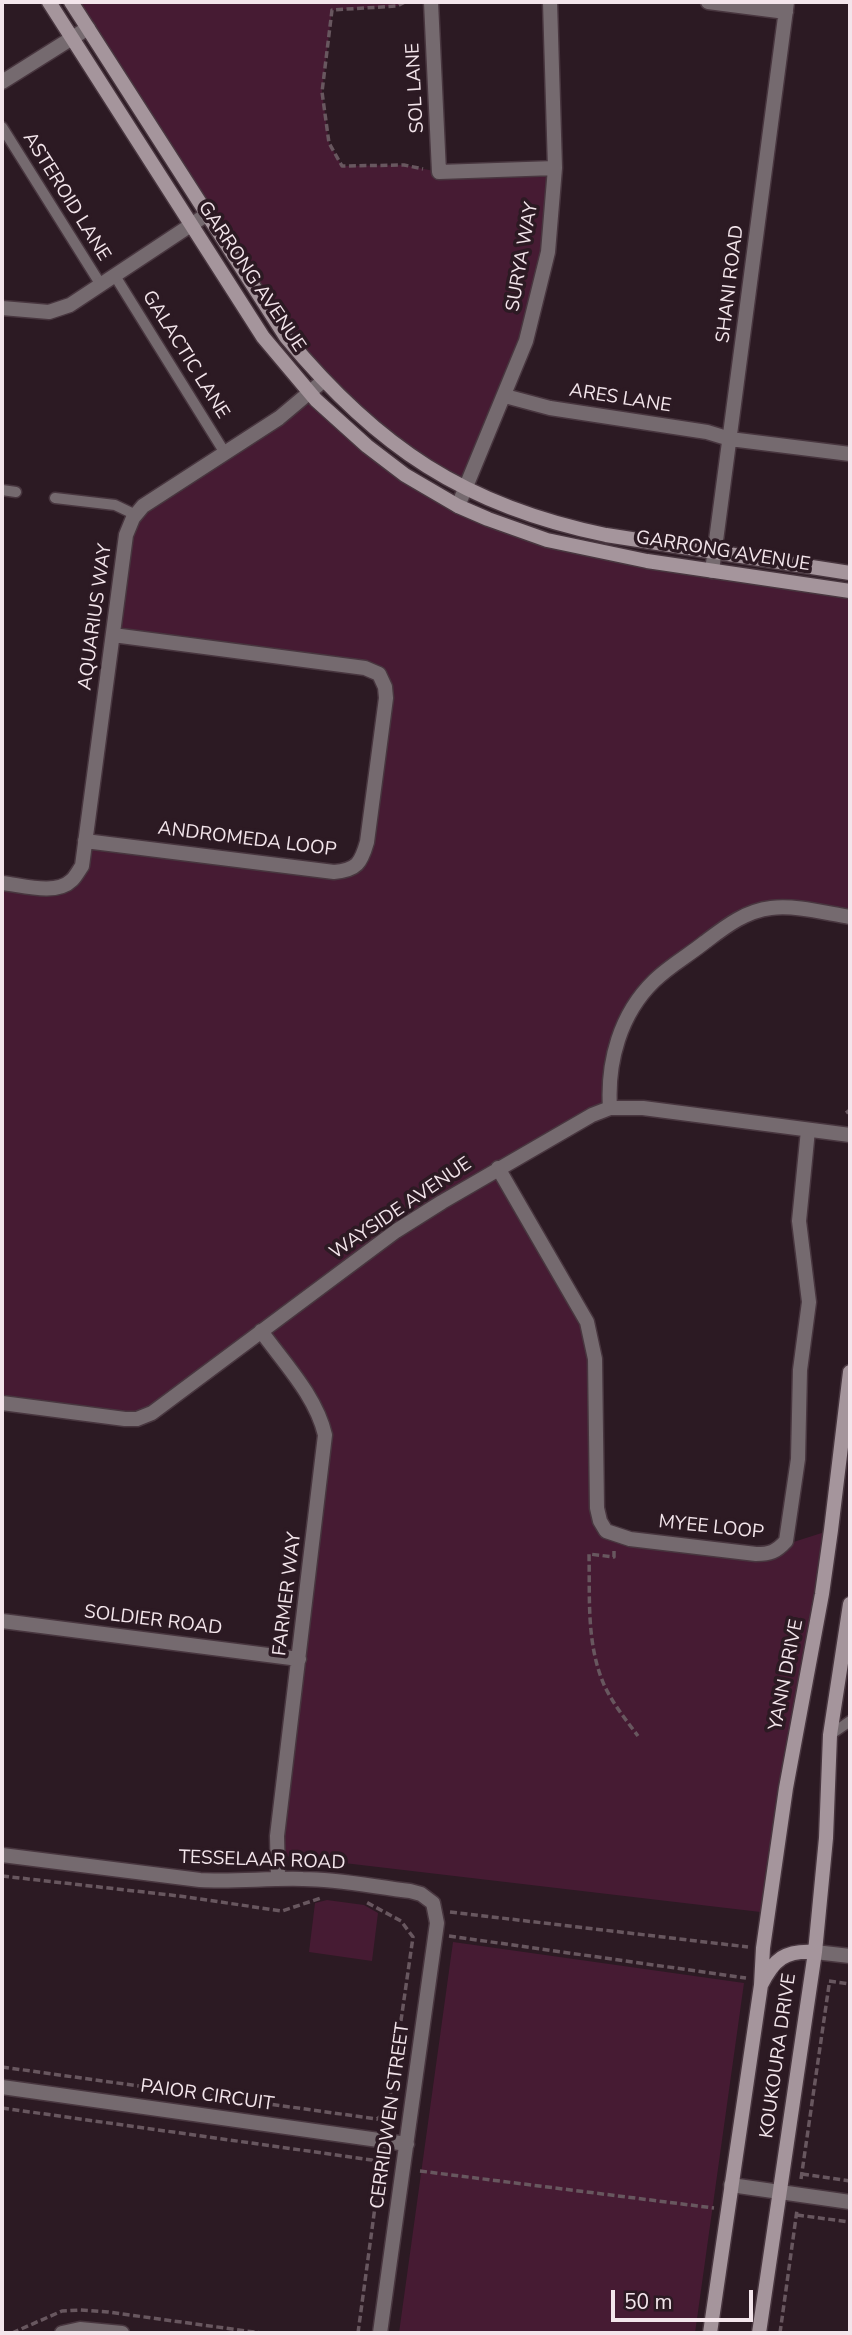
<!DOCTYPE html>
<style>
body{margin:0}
#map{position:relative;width:852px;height:2335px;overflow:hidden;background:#2c1a23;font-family:"Nunito Sans",sans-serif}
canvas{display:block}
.frame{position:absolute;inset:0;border:4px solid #f3e5eb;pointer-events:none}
.scale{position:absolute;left:611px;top:2290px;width:142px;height:32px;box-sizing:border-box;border:4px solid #f3e5eb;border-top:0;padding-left:9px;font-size:21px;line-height:24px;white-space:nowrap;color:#f3e5eb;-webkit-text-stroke:5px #2c1a23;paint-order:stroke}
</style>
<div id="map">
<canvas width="852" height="2335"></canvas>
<div class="frame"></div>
<div class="scale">50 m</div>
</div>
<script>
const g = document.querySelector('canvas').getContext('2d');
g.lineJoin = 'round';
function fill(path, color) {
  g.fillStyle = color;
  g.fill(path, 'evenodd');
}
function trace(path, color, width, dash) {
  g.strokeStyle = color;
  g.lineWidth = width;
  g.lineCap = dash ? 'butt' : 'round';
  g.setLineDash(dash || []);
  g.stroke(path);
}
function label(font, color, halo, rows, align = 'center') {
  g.font = font + ' "Nunito Sans",sans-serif';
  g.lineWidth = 7;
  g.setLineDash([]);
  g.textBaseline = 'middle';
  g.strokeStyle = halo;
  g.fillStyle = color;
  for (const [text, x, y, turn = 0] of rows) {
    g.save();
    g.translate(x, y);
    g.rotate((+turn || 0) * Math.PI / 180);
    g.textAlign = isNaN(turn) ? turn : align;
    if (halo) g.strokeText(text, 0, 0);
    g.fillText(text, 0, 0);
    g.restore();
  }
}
fill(new Path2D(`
 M71,2H405L397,6L332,10L322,92L329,143L342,166L404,165L439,172L555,168L539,292L466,489L441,476L323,381Z
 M308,393L405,475L547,540L850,591V917L772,908L727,926L630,1010L610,1108L499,1168L587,1322L597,1508L606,1531L756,1554L831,1530L769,1913L276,1855L325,1434L261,1331L144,1417L2,1403V883L72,881L85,841L334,872L357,866L386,698L379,674L113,635L133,518Z
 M327,1900L364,1905L378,1913L372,1961L309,1952L315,1903Z
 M453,1942L744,1983L695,2333H399Z`), '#461b33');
const lane = new Path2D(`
 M2,127L101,285
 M115,276L225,453
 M2,490L16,492
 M55,498L115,505L136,515
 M830,1735L850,1721`);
const street = new Path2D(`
 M431,2L439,172L555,168
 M708,2L786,12
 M2,82L88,28
 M2,308L49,312L70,305L206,215
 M505,396L550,408L707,432L730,439L850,454
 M458,506L526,341L548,252L555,168L550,2
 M712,571L787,2
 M85,841L334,872C357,870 361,863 367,842L386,698L385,687L379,674L365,668L113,635
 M2,883C22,885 56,896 72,880C76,876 79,870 82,866L126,535L133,518L143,506L279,418L323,381
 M610,1108C607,1062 620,1014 654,981C669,966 689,955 705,942C725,927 745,911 771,908C796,905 825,913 850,917
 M498,1168L587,1322L595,1359L597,1508L600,1521L606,1531L630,1539L756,1554C770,1554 776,1552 786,1541L798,1459L800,1370L809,1302L799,1221L808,1130
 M261,1331C284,1363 316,1396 325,1435L277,1836L278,1879
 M2,1403L125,1419H137L152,1413L396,1231L442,1202L592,1115L610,1108H643L850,1135
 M2,1621L299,1659
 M2,1855L200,1880C234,1882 268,1878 303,1879C338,1879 375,1887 410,1891L421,1894L433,1903L437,1923L380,2333
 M815,1952L850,1956
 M2,2087L407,2144
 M731,2185L850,2202
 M62,2333L80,2329L122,2333`);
const secondary = new Path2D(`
 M49,2L263,337L316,400L367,446L405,475L458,506L488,519L547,540L647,561L850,591
 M71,2L286,337C377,447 465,506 606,535L850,573
 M761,1985L763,1948L786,1788L822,1594L831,1530L850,1372
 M710,2333L761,1985C774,1959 785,1950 815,1952
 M759,2333L815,1952L826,1838L830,1735L850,1604`);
trace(lane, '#48363f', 13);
trace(street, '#48363f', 17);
trace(secondary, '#48363f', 17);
trace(new Path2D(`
 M405,2L397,6L332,10L322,92L329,143L342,166L404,165L423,169
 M846,1113L850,1110
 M614,1551V1557L589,1554C590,1599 586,1645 605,1687C614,1705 626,1720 638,1736
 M2,1876L179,1896L282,1911L321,1898
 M450,1912L748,1947
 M449,1936L746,1978
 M829,1981L850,1984
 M2,2067L377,2119L388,2111L413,1937L401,1921L366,1902
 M2,2108L372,2160L380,2170
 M386,2126L388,2111
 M420,2171L714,2208
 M802,2174L850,2181
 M801,2179L829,1985
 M797,2215L850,2222
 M12,2333L62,2311L80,2310L108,2312L261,2333
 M358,2333L382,2155
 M780,2333L797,2210`), '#68575f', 3.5, [7, 3.5]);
trace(lane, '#756a6f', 10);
trace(street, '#756a6f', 14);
trace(secondary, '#a5959c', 14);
label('19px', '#f3e5eb', '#2c1a23', [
 ["SOL LANE",416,88,-93],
 ["ASTEROID LANE",66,197,58],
 ["SURYA WAY",523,257,-80],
 ["GARRONG AVENUE",251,277,56],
 ["SHANI ROAD",731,284,-83],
 ["GALACTIC LANE",185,355,58],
 ["ARES LANE",620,399,9],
 ["GARRONG AVENUE",723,552,9],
 ["AQUARIUS WAY",96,617,-82],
 ["ANDROMEDA LOOP",247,840,7],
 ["WAYSIDE AVENUE",401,1209,-34],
 ["MYEE LOOP",711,1528,6],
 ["FARMER WAY",288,1594,-83],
 ["SOLDIER ROAD",153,1621,7],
 ["YANN DRIVE",787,1675,-79],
 ["TESSELAAR ROAD",262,1861,2],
 ["KOUKOURA DRIVE",779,2056,-82],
 ["PAIOR CIRCUIT",207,2096,8],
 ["CERRIDWEN STREET",391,2116,-82]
]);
</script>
